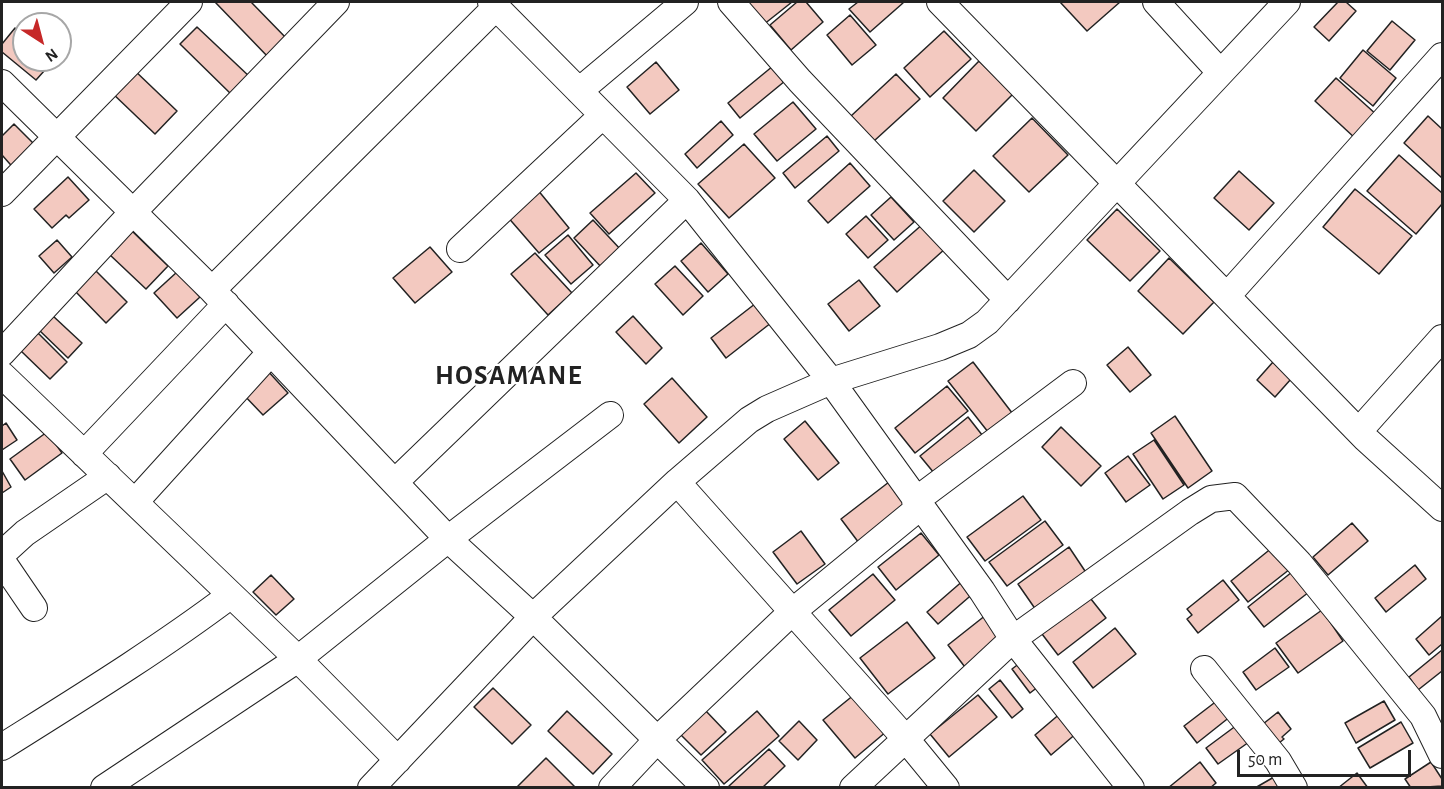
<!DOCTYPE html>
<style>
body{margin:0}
#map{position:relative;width:1444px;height:789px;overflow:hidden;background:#fff;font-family:"Alegreya Sans",sans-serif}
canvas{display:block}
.frame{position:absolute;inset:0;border:3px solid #222;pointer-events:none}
.north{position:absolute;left:12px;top:12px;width:60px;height:60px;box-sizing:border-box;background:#fff;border:2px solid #a7a7a7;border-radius:50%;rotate:144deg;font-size:16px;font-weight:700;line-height:24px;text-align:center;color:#222}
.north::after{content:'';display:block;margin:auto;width:21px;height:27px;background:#c62828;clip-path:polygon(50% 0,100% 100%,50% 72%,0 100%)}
.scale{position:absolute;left:1237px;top:750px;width:174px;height:27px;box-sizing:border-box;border:3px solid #222;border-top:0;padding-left:8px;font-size:18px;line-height:21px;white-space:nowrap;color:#222;-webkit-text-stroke:4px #fff;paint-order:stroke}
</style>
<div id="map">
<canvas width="1444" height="789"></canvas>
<div class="frame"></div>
<div class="north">N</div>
<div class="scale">50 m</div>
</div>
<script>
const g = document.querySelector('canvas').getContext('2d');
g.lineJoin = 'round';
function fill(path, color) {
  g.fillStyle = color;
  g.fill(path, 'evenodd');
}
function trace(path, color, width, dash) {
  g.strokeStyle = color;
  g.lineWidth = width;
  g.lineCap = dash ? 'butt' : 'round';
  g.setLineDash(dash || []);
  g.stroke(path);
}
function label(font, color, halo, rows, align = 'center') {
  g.font = font + ' "Alegreya Sans",sans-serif';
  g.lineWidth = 4.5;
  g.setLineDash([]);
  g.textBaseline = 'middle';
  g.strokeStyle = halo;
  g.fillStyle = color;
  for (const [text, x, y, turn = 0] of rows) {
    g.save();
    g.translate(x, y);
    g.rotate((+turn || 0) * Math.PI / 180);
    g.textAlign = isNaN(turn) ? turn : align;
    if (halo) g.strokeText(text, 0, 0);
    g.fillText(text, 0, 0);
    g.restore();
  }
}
const building = new Path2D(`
 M215,2H251L289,41L270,59Z
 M744,2H792L763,25Z
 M797,2H806L823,22L791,50L770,25Z
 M858,2H901L903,3L870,32L849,9Z
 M1060,2H1120L1087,31Z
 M1338,2H1346L1356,11L1329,41L1314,27Z
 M850,15L876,45L852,65L827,35Z
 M1392,21L1415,40L1390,70L1367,51Z
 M197,27L251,78L233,96L180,44Z
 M15,28L24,36V60L53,61L36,80L2,52V44Z
 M944,31L971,59L930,97L904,68Z
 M1363,50L1396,78L1373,106L1340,78Z
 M979,61L1013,94L976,131L943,98Z
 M656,62L679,90L650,114L627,87Z
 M773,66L785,81L740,118L728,103Z
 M132,68L177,111L155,134L110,91Z
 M896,74L920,99L874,141L851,116Z
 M1336,78L1378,116L1356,139L1315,101Z
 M793,102L816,129L777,161L754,134Z
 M1428,116L1442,129V178L1404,143Z
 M1032,118L1068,155L1029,192L993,156Z
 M721,121L733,135L697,168L685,154Z
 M14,124L40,150L17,172L2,155V136Z
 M827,136L839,151L795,188L783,173Z
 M744,144L775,178L729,218L698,184Z
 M1399,155L1442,193V204L1416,234L1367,191Z
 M850,163L870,186L828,223L808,201Z
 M974,170L1005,201L974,232L943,201Z
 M1239,171L1274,203L1249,230L1214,198Z
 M636,173L655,193L609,234L590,213Z
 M68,177L89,200L69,218L66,215L52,228L34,209Z
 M537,189L569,228L539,253L506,215Z
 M1355,189L1412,236L1379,274L1323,227Z
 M891,197L914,222L894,240L871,215Z
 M1117,209L1160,251L1130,281L1087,240Z
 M866,216L888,240L868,258L846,234Z
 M593,220L622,251L603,269L574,238Z
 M924,223L946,248L897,292L874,267Z
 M132,231L168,266L146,289L109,254Z
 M568,235L593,265L571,284L545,255Z
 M57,240L72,257L54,273L39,256Z
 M701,243L728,274L708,292L681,261Z
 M430,247L452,272L415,303L393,278Z
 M535,253L572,293L548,315L511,274Z
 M1169,258L1214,302L1183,334L1138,291Z
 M675,266L703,296L683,315L655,284Z
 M96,271L127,302L106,323L75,291Z
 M177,272L200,297L177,318L154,293Z
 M859,280L880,306L849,331L828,304Z
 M760,300L776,319L726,358L711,338Z
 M53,316L82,343L68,358L39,330Z
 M633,316L662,348L646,364L616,332Z
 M38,333L67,362L50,379L21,351Z
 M1128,347L1151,375L1130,392L1107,365Z
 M973,362L1016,418L992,437L948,381Z
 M1273,362L1291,379L1275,397L1257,380Z
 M266,369L288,393L263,415L241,392Z
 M672,378L707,417L679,443L644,404Z
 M947,386L968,411L915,453L895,428Z
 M1175,416L1212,471L1188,488L1151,433Z
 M968,417L986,440L939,479L920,456Z
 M805,421L839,463L818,480L784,439Z
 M6,423L17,440L2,450V426Z
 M1061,427L1101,466L1081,486L1042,447Z
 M47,432L62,453L25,480L10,459Z
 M1154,440L1184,485L1163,499L1133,454Z
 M1128,456L1150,485L1126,502L1105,473Z
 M2,471L11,487L2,493Z
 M889,482L907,505L859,543L841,519Z
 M1023,496L1041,520L985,561L967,537Z
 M1045,521L1063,545L1007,586L989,562Z
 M1352,523L1368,541L1328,575L1313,557Z
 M801,531L825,564L797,584L773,552Z
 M921,533L939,555L896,590L878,567Z
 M1069,547L1087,574L1036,610L1018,584Z
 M1273,547L1290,569L1248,602L1231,581Z
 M1415,565L1426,579L1386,612L1375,598Z
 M1292,572L1309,592L1264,627L1248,607Z
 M873,574L895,600L851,636L829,610Z
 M271,575L294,599L276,615L253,592Z
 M965,579L976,591L938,624L927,612Z
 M1223,580L1239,600L1198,633L1187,619L1192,615L1187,609Z
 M1087,594L1106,618L1058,655L1039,630Z
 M1322,610L1343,641L1298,673L1276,643Z
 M991,611L1011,637L968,671L948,645Z
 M1442,616V644L1429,655L1416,639Z
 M907,622L935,658L888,694L860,658Z
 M1115,628L1136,654L1093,688L1073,662Z
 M1275,648L1289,667L1256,690L1243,672Z
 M1442,650V671L1418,690L1409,677Z
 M1025,659L1043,683L1030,693L1012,669Z
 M1000,680L1023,709L1012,718L989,689Z
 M493,688L531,725L512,744L474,707Z
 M855,694L887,731L855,758L823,720Z
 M978,695L997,717L949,757L930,734Z
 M1218,700L1231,716L1197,743L1184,726Z
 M1384,701L1395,720L1356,743L1345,723Z
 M705,710L726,732L701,755L680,734Z
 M567,711L612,754L593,774L548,731Z
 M757,711L779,736L724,784L702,760Z
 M1062,712L1078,732L1051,755L1035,735Z
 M1278,712L1291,729L1282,737L1284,739L1279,743L1263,724Z
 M799,721L817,740L798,760L779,741Z
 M1401,722L1413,743L1370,768L1358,748Z
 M1237,725L1249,742L1218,764L1206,748Z
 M769,749L785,766L762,788H730L729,786Z
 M546,758L576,788H516Z
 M1200,762L1216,783L1210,788H1168Z
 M1431,762L1442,779V786L1411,788L1405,779Z
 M1357,773L1368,788H1338Z
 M1274,777L1280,788H1255Z`);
fill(building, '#f3c9c0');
trace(building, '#222', 1.5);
const minor = new Path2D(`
 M491,2L687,200L831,381L982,591L1013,639L1131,788
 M731,2L800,81L1008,300
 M940,2L1366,439L1442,508
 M1156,2L1220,72
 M2,83L212,290L448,539L533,617L706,788
 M579,91L685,2
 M2,193L189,2
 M460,249L603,115
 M212,290L496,7
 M1227,296L1442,56
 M2,353L133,212L336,2
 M2,375L298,659L398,760
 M1359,431L1442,338
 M84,454L226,304
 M395,482L687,200
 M677,482L905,738L946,788
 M915,501L1073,383
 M135,502L271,352
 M2,554L25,533L108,476
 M2,561L34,608
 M1204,669L1278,761L1294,788
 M2,747C80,698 158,650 231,595
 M104,788L298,659L448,539L610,415
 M371,788L533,617L677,482L749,420L767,409L831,381L940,347L969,335L987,322L1287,2
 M612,788L657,740L792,612L920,507
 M853,788L1013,639L1190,512L1211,499L1235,496L1299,563L1423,716L1442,755`);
trace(minor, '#222', 28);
trace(minor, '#fff', 26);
g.letterSpacing = '1.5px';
label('bold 27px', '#222', '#fff', [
 ["HOSAMANE",509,376]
]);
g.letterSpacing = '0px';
</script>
